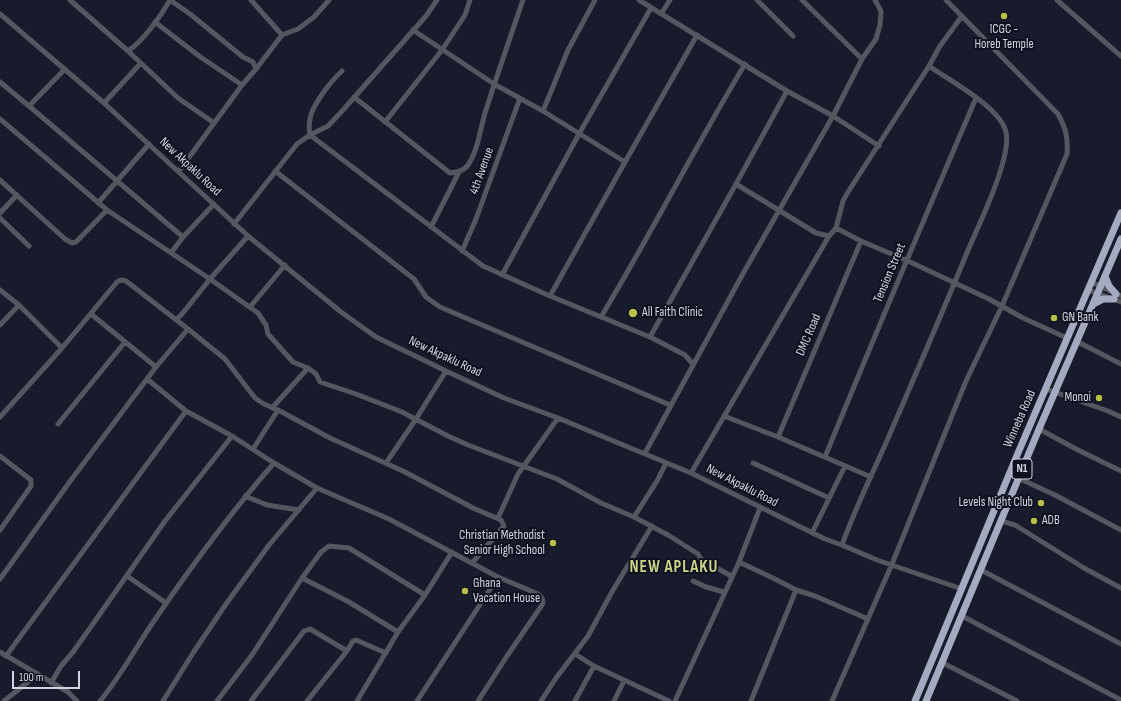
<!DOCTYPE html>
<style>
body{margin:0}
#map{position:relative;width:1121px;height:701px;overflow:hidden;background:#171b2b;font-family:"Sofia Sans Condensed",sans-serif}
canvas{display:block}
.scale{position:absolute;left:12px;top:671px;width:68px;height:18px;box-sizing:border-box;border:2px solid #d2d5e1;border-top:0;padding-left:5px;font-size:12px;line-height:14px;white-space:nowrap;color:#d2d5e1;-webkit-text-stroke:3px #0f1121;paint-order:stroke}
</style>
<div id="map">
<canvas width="1121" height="701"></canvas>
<div class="scale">100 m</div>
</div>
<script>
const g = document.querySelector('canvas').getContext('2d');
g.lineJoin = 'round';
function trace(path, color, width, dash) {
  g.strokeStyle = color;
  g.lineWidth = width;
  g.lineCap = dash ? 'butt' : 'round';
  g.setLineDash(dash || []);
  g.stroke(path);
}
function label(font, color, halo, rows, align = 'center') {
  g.font = font + ' "Sofia Sans Condensed",sans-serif';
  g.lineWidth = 4;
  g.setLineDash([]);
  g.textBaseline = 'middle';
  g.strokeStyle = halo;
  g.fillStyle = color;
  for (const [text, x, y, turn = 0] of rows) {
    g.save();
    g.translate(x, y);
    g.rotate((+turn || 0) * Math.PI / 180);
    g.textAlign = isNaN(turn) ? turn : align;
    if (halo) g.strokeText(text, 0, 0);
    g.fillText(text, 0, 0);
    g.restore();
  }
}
trace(new Path2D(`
 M70,0L128,51L178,98L214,123
 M170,0L190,14L243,57L253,62L256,69
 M251,0L282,35
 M639,0L787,91L833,116L879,146
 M757,0L793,36
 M802,0L862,59
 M1057,0L1121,56
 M0,14L104,103L248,236L341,312L376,337L446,371L504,398L558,418L691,473L825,539L842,545L877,560L962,589
 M661,14L670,0
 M155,22L199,56L242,85
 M413,30L494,84L543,111L625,162
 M128,51C143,41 161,16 170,0
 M0,82L29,106L183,237
 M354,97L450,173C457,172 464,171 468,165C478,150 480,130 485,113C497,75 510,38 523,0
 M104,103L141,63
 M29,106L65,69
 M543,111L568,50L595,0
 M0,119L107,210L210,279L258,313L266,325L268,334L284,352L293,362L308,368L316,374L320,382L356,394L402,412L448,436L468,445L557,479L601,503L634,517L668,535L698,554L701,559L731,576
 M385,122L442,50L465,15L470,0
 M310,135L483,266L550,296L650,337L685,355L693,364
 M310,135C309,130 309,124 310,119C312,105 331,81 342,71
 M179,171L242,85L256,69L282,35L298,29L314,17L329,0
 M275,171L414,279L426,297L440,307L670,405
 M0,180L65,239L72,243L76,242L107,210
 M736,184L816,233L829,236
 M98,203L149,144
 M0,213L17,195
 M0,218L29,246
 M234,224L297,144L310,135L328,126L343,110L426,16L437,0
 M431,227L459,172
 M836,228L861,241L908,261L989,299L1023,318L1067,338
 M462,251L476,219L520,98
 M171,253L183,237L214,204
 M502,275L579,134L651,8
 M1091,282L1121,296
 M0,290L19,305L62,348
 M1088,290L1121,302
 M550,296L625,162L697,35
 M250,307L285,265
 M91,314L156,367
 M601,317C651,234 695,147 745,64
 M176,320L182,314L210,279L248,236
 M0,325L19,305
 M650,337L736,184L787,91
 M1076,341L1121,364
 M147,379L186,411L232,436L274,463L317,488L389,519L498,577L538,594L542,598L543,602L542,605L507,656L478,701
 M1046,389L1108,411L1121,417
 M272,408L308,368
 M724,416L778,437L871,477
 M0,417L62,348L117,282L121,280L126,281L188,329L225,359L255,398L264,404L278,410L330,438L405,472L473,508L501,520L504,526L472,563
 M58,424L125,342
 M1039,429L1078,450L1121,471
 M778,437L861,241
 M253,449L278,410
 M645,453L745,270L833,116L862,59L876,39L880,25L881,11L875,0
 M0,456L31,480V486L0,530
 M825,457C874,337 925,217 976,98
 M386,463L416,419L446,371
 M753,463L829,498
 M691,473L829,236L836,228L843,201L848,192L929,66L940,46L962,16
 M1018,478L1055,495L1121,530
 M245,496L267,505L299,510
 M634,517L657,481L666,463
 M498,518L518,474L558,418
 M1001,521L1015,525L1084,568L1121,588
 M812,533L845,466
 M842,545C855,508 873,473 889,436C915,376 941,316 966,255C977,228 1012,159 1006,132C1000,107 950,81 929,66
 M739,562L775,579L796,590L815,596L868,619
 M981,570L1121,644
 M127,576L166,603
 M302,578L349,602L398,632
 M0,579L71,480L156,367L188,329
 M693,581L706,587L724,592
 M962,616L1119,699
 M347,651L353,641L356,640L386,653
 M0,652L68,692L77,701
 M575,654L594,666L669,701
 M6,656L186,411
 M943,663L1017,701
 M51,683L61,666L73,652L95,621L165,521L232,436
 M4,701L38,674
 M100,701C121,676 137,645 156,618C193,564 231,512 274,463
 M163,701L193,653L226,604L269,545L317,488
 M217,701L252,655L302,578L321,552L329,546L349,548L425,595
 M251,701L304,631L310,629L347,651L307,701
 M357,701L398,632L425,595L452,552
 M417,701L498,577
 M541,701L556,678L588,636L613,590L652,526
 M575,701L594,666
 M614,701L624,681
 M675,701L739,562L760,508
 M751,701L796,590
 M832,701L892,564L966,381L1002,306L1067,154C1068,136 1066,129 1058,114L946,0`), '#555760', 5);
trace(new Path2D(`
 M1105,276L1109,286L1116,294
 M1093,304L1103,299H1114
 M915,701L1018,453L1121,213
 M926,701L1039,429L1121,239`), '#a5aac1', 7);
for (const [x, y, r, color] of [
 [1004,16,4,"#b8c147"],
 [633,313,5,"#b8c147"],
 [1054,318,4,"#b8c147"],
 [1099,398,4,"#b8c147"],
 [1041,503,4,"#b8c147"],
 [1034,521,4,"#b8c147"],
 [553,543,4,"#b8c147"],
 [465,591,4,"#b8c147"]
]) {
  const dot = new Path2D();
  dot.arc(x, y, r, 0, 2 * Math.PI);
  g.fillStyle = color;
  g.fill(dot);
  trace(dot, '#0f1121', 1.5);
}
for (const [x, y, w] of [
 [1022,469,20]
]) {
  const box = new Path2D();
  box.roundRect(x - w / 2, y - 10, w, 20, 3);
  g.fillStyle = '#0f1121';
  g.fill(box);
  trace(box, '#d2d5e1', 1);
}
label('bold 12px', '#d2d5e1', null, [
 ["N1",1022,469]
]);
label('13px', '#d2d5e1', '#0f1121', [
 ["ICGC -",1004,30,"center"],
 ["Horeb Temple",1004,45,"center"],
 ["All Faith Clinic",642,313],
 ["GN Bank",1062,318],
 ["Monoi",1091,398,"right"],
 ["Levels Night Club",1033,503,"right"],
 ["ADB",1042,521],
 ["Christian Methodist",545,536,"right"],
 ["Senior High School",545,551,"right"],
 ["Ghana",473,584],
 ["Vacation House",473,599]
], 'left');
label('13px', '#d2d5e1', '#0f1121', [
 ["New Akpaklu Road",190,167,43],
 ["4th Avenue",482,171,-70],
 ["Tension Street",890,273,-67],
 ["DMC Road",809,335,-67],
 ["New Akpaklu Road",445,357,25],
 ["Winneba Road",1020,419,-66],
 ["New Akpaklu Road",742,486,27]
]);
g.letterSpacing = '1px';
label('bold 17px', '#ccd487', '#0f1121', [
 ["NEW APLAKU",674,568]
]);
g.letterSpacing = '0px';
</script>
